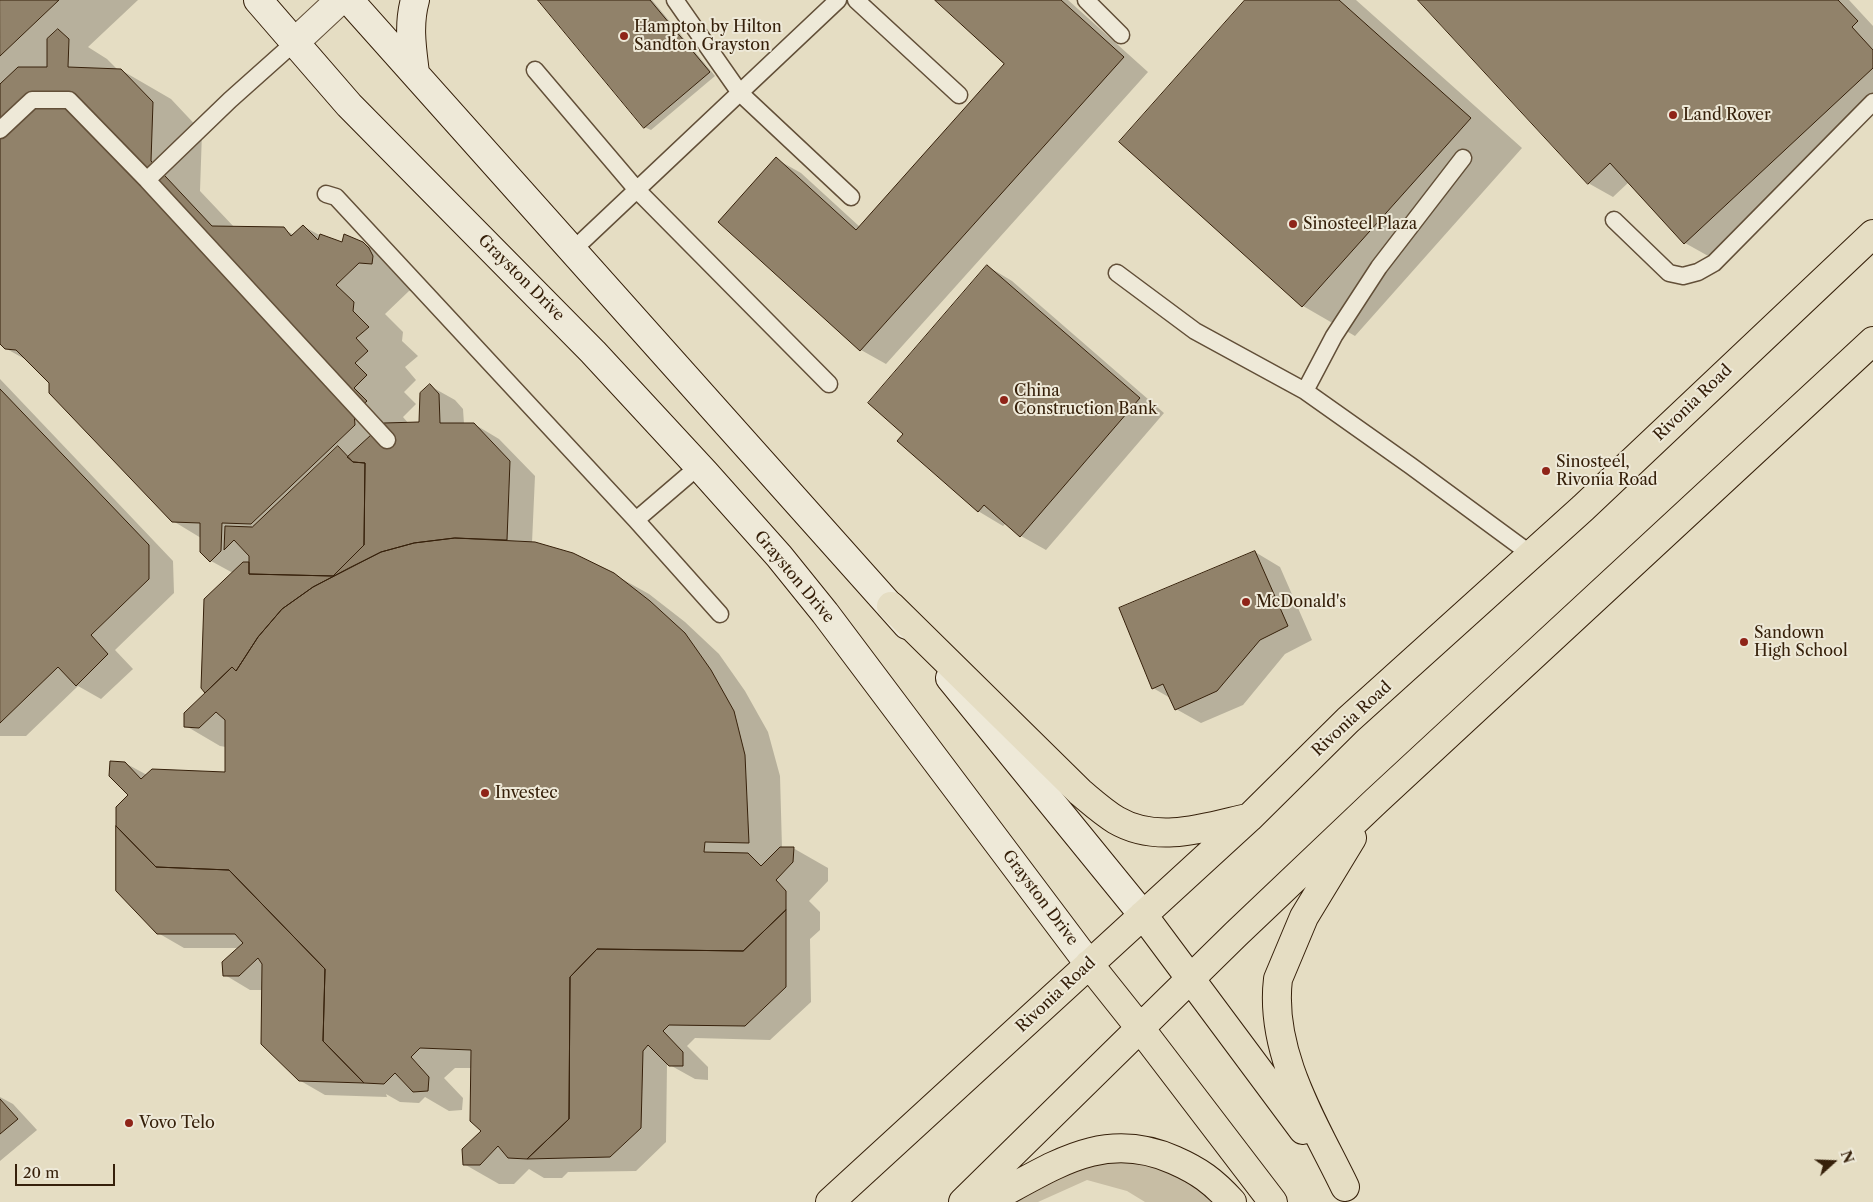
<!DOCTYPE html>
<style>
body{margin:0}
#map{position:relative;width:1873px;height:1202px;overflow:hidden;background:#e5ddc3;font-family:"Libre Caslon Text",serif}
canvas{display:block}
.north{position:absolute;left:1808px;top:1137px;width:50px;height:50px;-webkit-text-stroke:4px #eee9d8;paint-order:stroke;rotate:70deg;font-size:14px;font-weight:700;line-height:20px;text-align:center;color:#36200a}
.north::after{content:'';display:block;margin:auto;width:18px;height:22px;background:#36200a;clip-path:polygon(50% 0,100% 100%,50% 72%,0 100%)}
.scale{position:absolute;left:15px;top:1164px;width:100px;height:22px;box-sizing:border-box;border:2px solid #36200a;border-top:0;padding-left:6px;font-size:15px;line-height:18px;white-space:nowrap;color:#36200a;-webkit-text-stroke:4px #eee9d8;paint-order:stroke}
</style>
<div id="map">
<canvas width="1873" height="1202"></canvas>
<div class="north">N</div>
<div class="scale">20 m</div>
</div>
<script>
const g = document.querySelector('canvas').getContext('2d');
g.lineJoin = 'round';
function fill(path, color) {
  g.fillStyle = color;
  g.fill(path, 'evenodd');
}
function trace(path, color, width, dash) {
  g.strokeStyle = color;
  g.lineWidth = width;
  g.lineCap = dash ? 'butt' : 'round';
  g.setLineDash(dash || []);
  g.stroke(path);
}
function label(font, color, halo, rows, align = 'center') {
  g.font = font + ' "Libre Caslon Text",serif';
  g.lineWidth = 4;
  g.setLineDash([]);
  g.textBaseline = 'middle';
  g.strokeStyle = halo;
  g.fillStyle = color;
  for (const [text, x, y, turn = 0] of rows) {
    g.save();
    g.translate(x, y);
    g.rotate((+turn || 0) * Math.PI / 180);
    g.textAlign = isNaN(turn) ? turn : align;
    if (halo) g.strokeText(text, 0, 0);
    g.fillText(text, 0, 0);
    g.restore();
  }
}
fill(new Path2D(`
 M1104,1142L1237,1202H1145L1127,1191L1087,1180L1038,1202H980Z`), '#c7bda4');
fill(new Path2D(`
 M0,0H138L88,47L107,59L118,70H121L171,99L202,132L200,191L235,228L283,229L294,235L303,226L321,236L343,244L363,243L413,272L421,292L409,291L385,314L403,332L402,341L418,356L405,367L416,380L404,392L416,404L403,417L409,424L420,423L430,386L455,400L463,409L464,424H474L499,439L535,476L532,543L613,574L649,594L685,622L719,654L745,691L768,732L780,776L782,848H793L828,868V881L809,901L820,912V930L810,939L811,1002L770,1040L695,1038L687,1046L708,1067V1080L695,1079L668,1064L667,1065L666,1142L636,1171L568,1172L562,1178H544L529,1169L514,1184H499L464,1164L483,1131L472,1068H455L444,1078L463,1098L462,1110L449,1111L425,1097L419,1103L400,1102L386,1094L387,1097L325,1095L299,1080L263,990H250L225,975L239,948H184L158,933L129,795L125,763L147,775L226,773V747L220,746L186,726L208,692L233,573L211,561L201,538L173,521L32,363L5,348L0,343Z
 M539,0H652L715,76L651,130L644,127Z
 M937,0H1068L1148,72L886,364L861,350L720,222L776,159L801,173L860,227L1006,64Z
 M1247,0H1356L1522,148L1355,336L1303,306L1121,142Z
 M1420,0H1849L1873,26V105L1710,257L1685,243L1629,182L1613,197L1588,183Z
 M987,266L1012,281L1164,413L1046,550L1021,536L1006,523L1003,526L978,511Z
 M0,379L173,561L174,593L115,650L133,669L101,699L78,686L26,736H0Z
 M1255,552L1280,567L1312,640L1285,654L1243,705L1201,723L1176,709L1172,699L1153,688Z
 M0,1097L13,1104L37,1130L0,1161Z`), '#0003');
const building = new Path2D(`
 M0,0H59L0,56Z
 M538,0H650L710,72L644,128Z
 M935,0H1061L1124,57L860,351L718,222L776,157L856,230L1004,64Z
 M1245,0H1339L1471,118L1302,307L1119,142Z
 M1418,0H1838L1858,21L1852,27L1873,50V68L1684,244L1610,163L1588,184Z
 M58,29L69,39L68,67L121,69L153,102L151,161L212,226L284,227L291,236L303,225L318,240L320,234L342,242L344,234L363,242L369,248L373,256L372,264L359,263L336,285L354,302L353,311L369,327L356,338L368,351L355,363L367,375L354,388L367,401L354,413L355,425L251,524L222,523L221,551L210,562L200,552V523L172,522L49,393V383L16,350L5,349L0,344V84L18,67H47V39Z
 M987,265L1140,398L1020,537L984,505L978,512L897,441L903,434L868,403Z
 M430,384L439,394L440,423H474L510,461L507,540L455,538L414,543L381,552L349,568L313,587L282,609L258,637L236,671L232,667L205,693L201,688L204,599L243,562H249V574L333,576L364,545L365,463L353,462L347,457L384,423L419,422L420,393Z
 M0,389L149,545V579L91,635L108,654L76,686L58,667L0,723Z
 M338,446L353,462L365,463L364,545L333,576L249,574V556L234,540L224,550L225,526L252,527Z
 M455,538L535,542L573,553L614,573L650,601L685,633L711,670L734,711L745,755L749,843L705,842L704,852L748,853L761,866L780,847H794L793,862L776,880L786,891V910L743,951L597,949L570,977L569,1119L527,1159L508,1158L498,1146L480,1165H463L462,1149L481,1131L470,1121L471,1050L420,1048L411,1057L429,1077L428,1091L413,1092L395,1073L384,1084L364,1083L323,1041L325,969L229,870L156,867L116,826V807L128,795L109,776L110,761L125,762L141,779L152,769L225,772V720L216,712L199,728L184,727V713L232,667L236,671L258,637L282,609L313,587L381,552L414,543Z
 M1255,551L1288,626L1260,640L1217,691L1175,710L1163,684L1152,689L1119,608Z
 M116,826L156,867L229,870L325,969L323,1041L364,1083L299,1081L261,1044L262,964L258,958L239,976H223L222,962L243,943L235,934H157L116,891Z
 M786,910V987L745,1026L669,1025L663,1031L683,1052V1066H669L648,1045L643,1051L641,1128L610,1157L527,1159L569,1119L570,977L597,949L743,951Z
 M0,1099L18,1119L0,1134Z`);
fill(building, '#91826a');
trace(building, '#36200a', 1);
const lane = new Path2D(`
 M675,0L740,93L851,197
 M856,0L959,95
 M1086,0L1121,35
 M535,70L637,190L829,384
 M0,130L32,100H69L147,180L387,440
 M147,180L230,100L295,42
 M326,194L336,197L636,520L720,614
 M1614,220L1669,273L1683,276L1698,272L1714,263L1873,102
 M573,250L838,0
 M1117,273L1195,331L1305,391L1411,466L1532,555
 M1305,391L1334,336L1379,267L1463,158
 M636,520L699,466`);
const street = new Path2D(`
 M295,42L340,0`);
const secondary = new Path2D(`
 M258,0L349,105L593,352L705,473L779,556L825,613L1089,964
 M349,0L907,625
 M415,73C412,49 408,25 415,0
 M950,678L1143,915`);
const primary = new Path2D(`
 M891,606L1080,792C1092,802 1103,812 1116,820C1157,844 1204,828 1247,818
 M1143,915L1303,1130
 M1089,964L1140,1028L1273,1202
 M1345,1187C1314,1123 1269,1053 1278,979L1304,917L1352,838
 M830,1202L1249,818L1348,720L1583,508L1873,234
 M963,1202L1236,934L1376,801L1873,341
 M985,1202C1049,1170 1100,1127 1174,1160C1199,1171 1213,1181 1232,1202`);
trace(lane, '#624f38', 19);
trace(street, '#624f38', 30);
trace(secondary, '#36200a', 30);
trace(primary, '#36200a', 30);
trace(lane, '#eee9d8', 16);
trace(street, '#eee9d8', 28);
trace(secondary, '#eee9d8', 28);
trace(primary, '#e5ddc3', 28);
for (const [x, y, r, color] of [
 [624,36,5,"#8f2418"],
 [1673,115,5,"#8f2418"],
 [1293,224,5,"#8f2418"],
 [1004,400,5,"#8f2418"],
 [1546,471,5,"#8f2418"],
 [1246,602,5,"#8f2418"],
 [1744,642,5,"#8f2418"],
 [485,793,5,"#8f2418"],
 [129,1123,5,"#8f2418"]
]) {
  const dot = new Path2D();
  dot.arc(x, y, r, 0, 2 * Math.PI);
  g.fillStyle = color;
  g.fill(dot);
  trace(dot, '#eee9d8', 2);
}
label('16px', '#36200a', '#eee9d8', [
 ["Hampton by Hilton",634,27],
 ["Sandton Grayston",634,45],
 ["Land Rover",1683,115],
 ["Sinosteel Plaza",1303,224],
 ["China",1014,391],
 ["Construction Bank",1014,409],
 ["Sinosteel,",1556,462],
 ["Rivonia Road",1556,480],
 ["McDonald's",1256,602],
 ["Sandown",1754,633],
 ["High School",1754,651],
 ["Investec",495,793],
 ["Vovo Telo",139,1123]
], 'left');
label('16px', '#36200a', '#eee9d8', [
 ["Grayston Drive",521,278,45],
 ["Rivonia Road",1693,403,-44],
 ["Grayston Drive",794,577,50],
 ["Rivonia Road",1352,719,-43],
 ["Grayston Drive",1040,898,53],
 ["Rivonia Road",1056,995,-43]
]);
</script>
